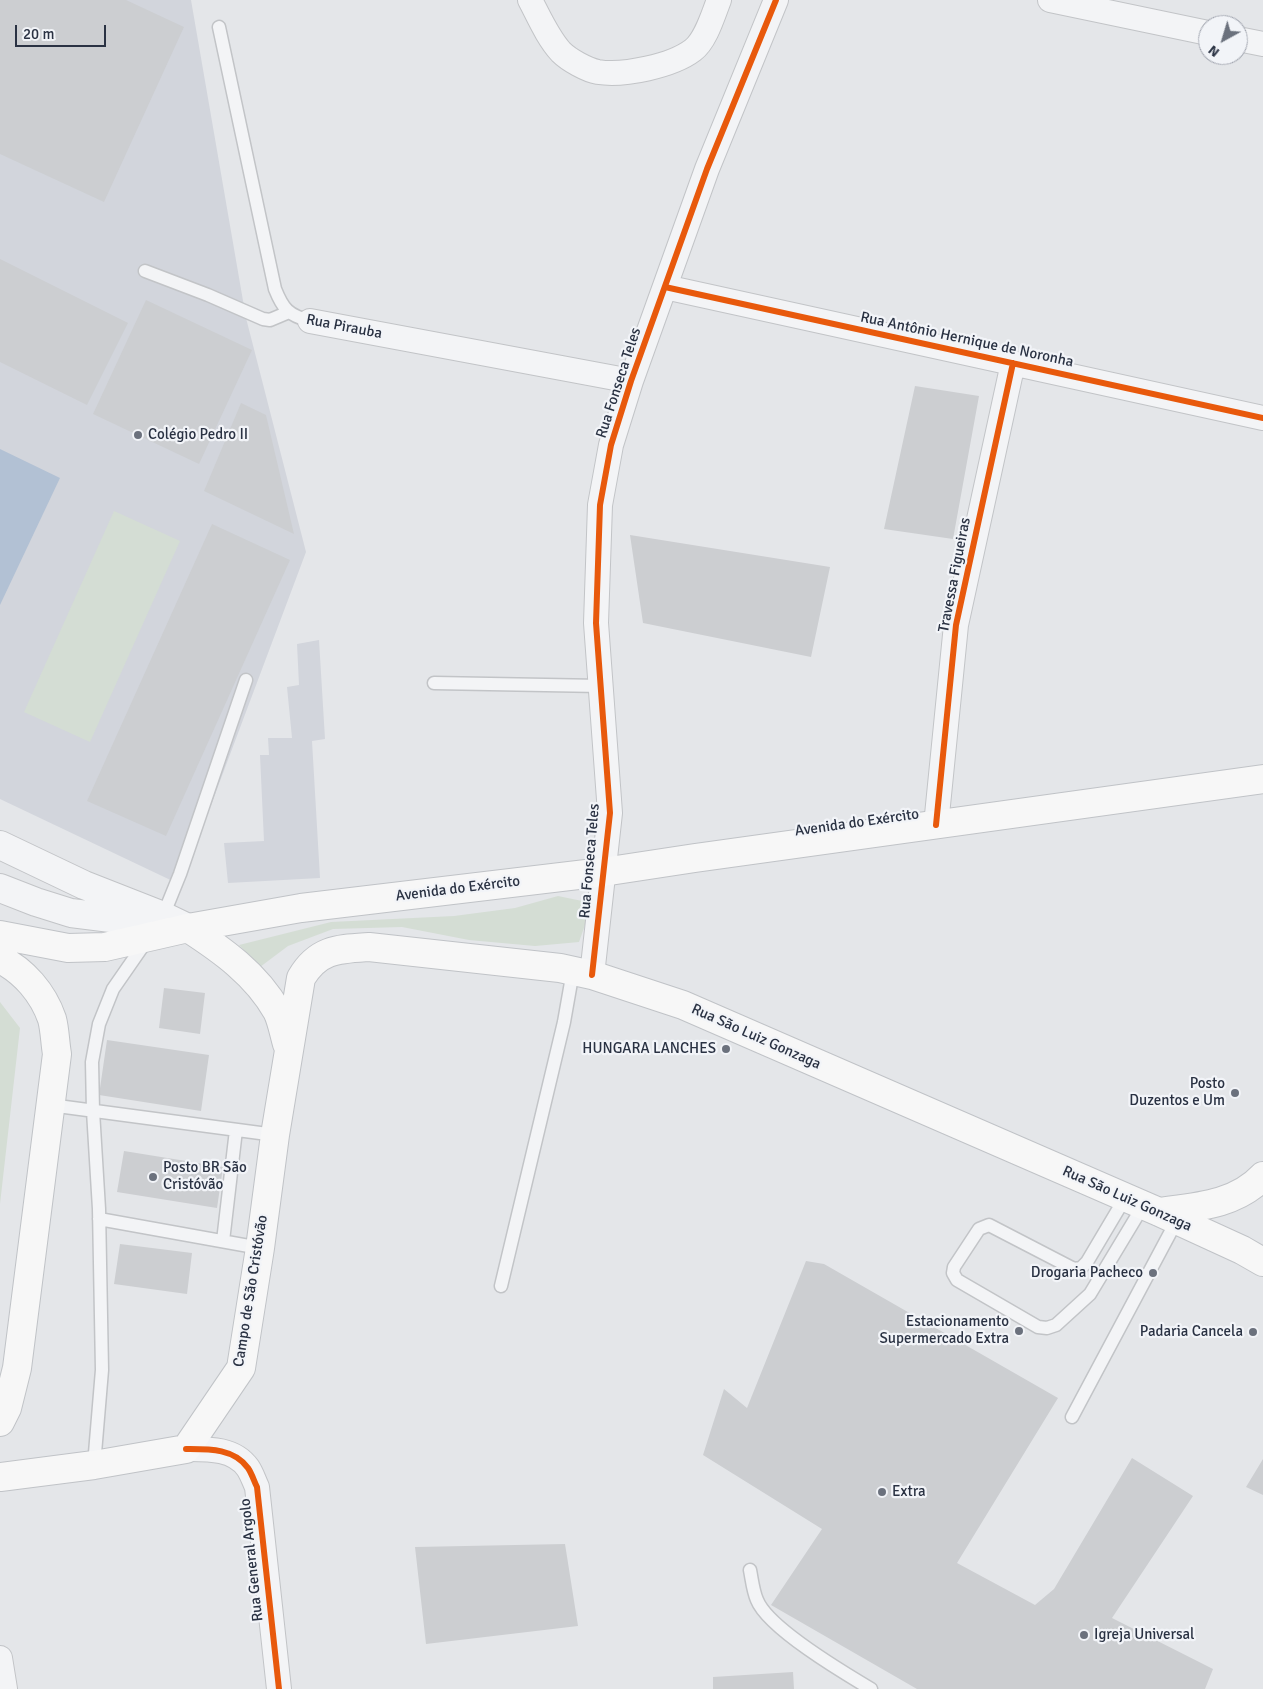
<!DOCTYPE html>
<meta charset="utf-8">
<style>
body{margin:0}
#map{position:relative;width:1263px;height:1689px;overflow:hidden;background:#e4e6e9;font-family:Signika,sans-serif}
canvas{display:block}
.north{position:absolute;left:1198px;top:15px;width:50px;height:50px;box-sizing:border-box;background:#f2f4f8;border:1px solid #a2a6b0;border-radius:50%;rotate:219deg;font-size:14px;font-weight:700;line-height:20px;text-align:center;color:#2a3243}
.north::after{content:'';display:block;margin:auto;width:18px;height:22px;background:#6b717d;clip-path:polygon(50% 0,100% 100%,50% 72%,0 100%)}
.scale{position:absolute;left:15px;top:25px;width:91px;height:22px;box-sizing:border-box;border:2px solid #2a3243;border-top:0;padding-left:6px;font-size:15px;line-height:18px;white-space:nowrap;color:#2a3243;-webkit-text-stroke:4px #f2f4f8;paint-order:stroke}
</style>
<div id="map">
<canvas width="1263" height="1689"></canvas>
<div class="north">N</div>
<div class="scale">20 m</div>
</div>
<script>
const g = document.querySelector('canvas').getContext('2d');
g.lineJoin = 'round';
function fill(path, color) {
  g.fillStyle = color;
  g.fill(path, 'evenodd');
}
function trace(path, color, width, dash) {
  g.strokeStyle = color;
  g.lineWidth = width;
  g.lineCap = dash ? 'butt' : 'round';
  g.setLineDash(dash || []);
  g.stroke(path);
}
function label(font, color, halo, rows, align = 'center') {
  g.font = font + ' Signika,sans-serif';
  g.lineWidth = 4.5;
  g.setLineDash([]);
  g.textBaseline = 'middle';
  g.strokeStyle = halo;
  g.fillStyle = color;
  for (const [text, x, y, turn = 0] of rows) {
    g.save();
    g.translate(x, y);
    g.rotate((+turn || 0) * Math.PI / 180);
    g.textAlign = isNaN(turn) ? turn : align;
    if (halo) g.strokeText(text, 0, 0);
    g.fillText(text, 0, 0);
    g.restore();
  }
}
fill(new Path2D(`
 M0,0H191L246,318L306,552L181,885L0,799Z
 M319,640L325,739L312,741L320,878L228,883L224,843L264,841L260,755H269L268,738H292L287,687L299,685L297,644Z`), '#d2d5dc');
fill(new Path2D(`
 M114,511L180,541L90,742L24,712Z
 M558,896L587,902L585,925L579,942L535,946L469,940L402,927L333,929L288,946L260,967L239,945L331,922L454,916L515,908Z
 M0,1002L20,1028L0,1204Z`), '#d4ddd4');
fill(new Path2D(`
 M0,449L60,478L0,605Z`), '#b2c1d4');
fill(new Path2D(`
 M0,0H126L184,27L104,202L0,154Z
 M0,259L128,323L87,405L0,362Z
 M146,300L252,350L199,464L93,414Z
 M915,386L979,396L953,539L884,529Z
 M241,403L266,415L294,534L204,491Z
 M212,524L290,560L166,836L87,801Z
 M630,535L830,567L811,657L643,623Z
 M164,988L205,993L200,1034L159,1028Z
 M107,1040L209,1055L201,1111L99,1095Z
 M124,1151L223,1167L217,1208L117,1192Z
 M120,1244L192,1253L187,1294L114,1284Z
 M806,1261L824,1264L1058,1398L957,1563L1035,1605L1054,1589L1132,1458L1193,1496L1112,1618L1213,1669L1205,1689H917L771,1605L822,1529L703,1455L724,1389L747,1408Z
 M1263,1459V1495L1246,1487Z
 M565,1544L578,1626L426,1644L415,1547Z
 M793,1672L794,1689H713V1677Z`), '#ccced1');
const service = new Path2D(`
 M219,27L275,289C283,309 288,315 310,321
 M145,271L208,295L263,319L270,320L289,312
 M434,683L601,686
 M163,916L180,874L246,680
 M50,1105L275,1135
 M1125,1198L1087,1262L1081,1268L1074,1269L989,1225L979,1229L954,1267L953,1273L957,1280L1038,1327L1047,1328L1056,1325L1090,1294L1143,1206
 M99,1219L260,1248
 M223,1241L236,1130
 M501,1286L564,1022L573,971
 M1072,1417L1177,1220
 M94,1465L102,1370L99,1209L93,1111L92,1062L99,1024L113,989L147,940
 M750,1570C752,1580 753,1591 757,1600C768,1628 844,1673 871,1689`);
const minor = new Path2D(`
 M530,0C539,17 548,38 561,52C569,60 587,70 598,72C624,76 672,66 693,50C706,40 713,15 719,0
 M1050,0L1208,33
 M1238,39L1263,44
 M665,287L1263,418
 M310,321L631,381
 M936,825L956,625L1013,363
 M592,975L610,813L596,623L600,505L611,445L631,381L707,169L776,0
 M186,1449C208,1449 234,1448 248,1468C252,1474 254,1481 257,1487L279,1689
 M0,1658L5,1689`);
const tertiary = new Path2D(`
 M0,845L84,885L163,916L188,928
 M0,888L36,902L71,913L151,923`);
const primary = new Path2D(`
 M188,928C222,950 256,974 277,1011C282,1021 284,1034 287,1044
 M0,935L68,948L105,947L188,928L301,908L603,872L695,858L1263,779
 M0,959C24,971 43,993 52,1019C55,1030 55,1043 57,1054L17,1368L7,1408L0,1422
 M1159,1212C1196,1207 1236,1205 1263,1176
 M0,1477L94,1465L186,1449L241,1368L260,1248L275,1135L301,978C318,949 338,949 369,947L560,968L592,975L683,1005L1159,1212L1242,1250L1263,1262`);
trace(service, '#c2c4c7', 15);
trace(minor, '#c2c4c7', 26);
trace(tertiary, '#c2c4c7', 30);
trace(primary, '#c0c3c7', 30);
trace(service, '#f3f4f6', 12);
trace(minor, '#f3f4f6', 24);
trace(tertiary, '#f3f4f6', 28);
trace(primary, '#f7f7f7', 28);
trace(new Path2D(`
 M665,287L1263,418
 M936,825L956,625L1013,363
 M592,975L610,813L596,623L600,505L611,445L631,381L707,169L776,0
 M186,1449C208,1449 234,1448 248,1468C252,1474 254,1481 257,1487L279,1689`), '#e8590c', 6);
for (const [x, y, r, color] of [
 [138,435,5,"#6b717d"],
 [726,1049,5,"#6b717d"],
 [1235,1093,5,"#6b717d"],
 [153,1177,5,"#6b717d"],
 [1153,1273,5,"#6b717d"],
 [1019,1331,5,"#6b717d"],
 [1253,1332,5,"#6b717d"],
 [882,1492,5,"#6b717d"],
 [1084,1635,5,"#6b717d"]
]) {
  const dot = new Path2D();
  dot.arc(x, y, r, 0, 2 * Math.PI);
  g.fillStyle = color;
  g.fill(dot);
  trace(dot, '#f2f4f8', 2);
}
label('15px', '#2a3243', '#f2f4f8', [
 ["Rua Pirauba",344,327,11],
 ["Rua Antônio Hernique de Noronha",967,340,12],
 ["Rua Fonseca Teles",619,383,-72],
 ["Travessa Figueiras",955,575,-79],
 ["Avenida do Exército",857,823,-8],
 ["Rua Fonseca Teles",590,861,-85],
 ["Avenida do Exército",458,889,-7],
 ["Rua São Luiz Gonzaga",756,1037,24],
 ["Rua São Luiz Gonzaga",1127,1199,24],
 ["Campo de São Cristóvão",251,1291,-81],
 ["Rua General Argolo",252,1560,-96]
]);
label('15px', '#2a3243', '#f2f4f8', [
 ["Colégio Pedro II",148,435,"left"],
 ["HUNGARA LANCHES",716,1049],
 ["Posto",1225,1084],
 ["Duzentos e Um",1225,1101],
 ["Posto BR São",163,1168,"left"],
 ["Cristóvão",163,1185,"left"],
 ["Drogaria Pacheco",1143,1273],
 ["Estacionamento",1009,1322],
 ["Supermercado Extra",1009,1339],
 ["Padaria Cancela",1243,1332],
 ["Extra",892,1492,"left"],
 ["Igreja Universal",1094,1635,"left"]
], 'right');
</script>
